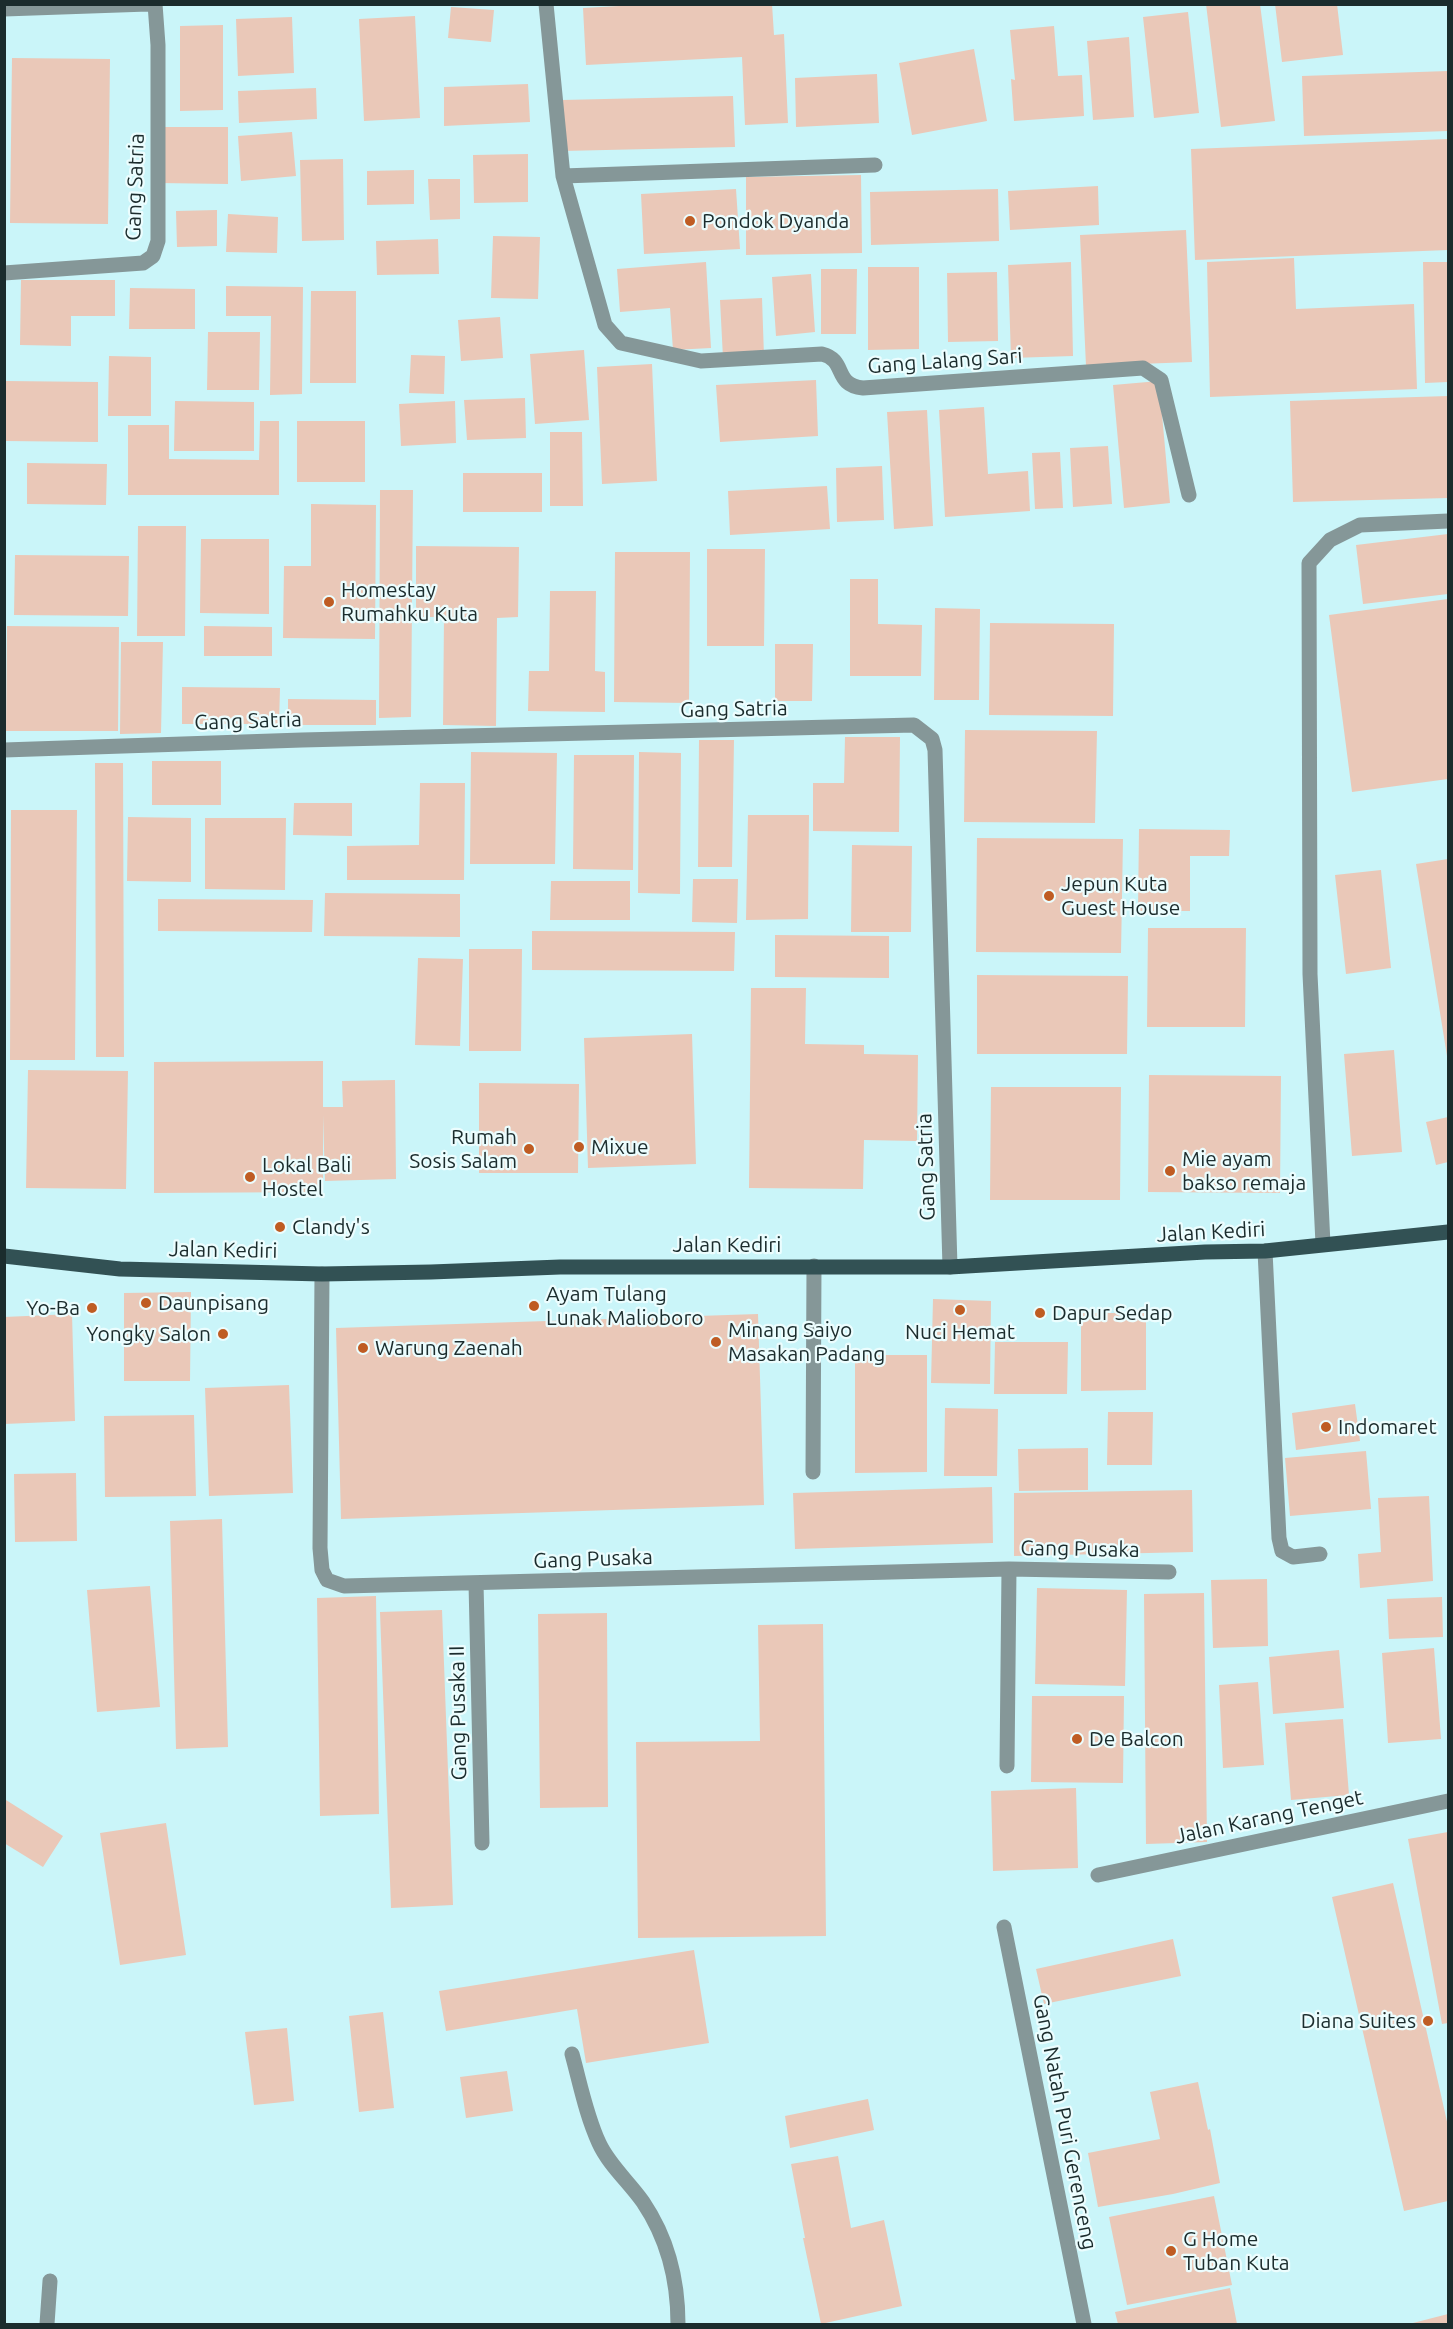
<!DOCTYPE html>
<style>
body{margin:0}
#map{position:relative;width:1453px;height:2329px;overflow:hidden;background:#caf5f9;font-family:Ubuntu,sans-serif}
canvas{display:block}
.frame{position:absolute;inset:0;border:6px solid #1b2c2d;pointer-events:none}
</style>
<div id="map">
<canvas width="1453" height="2329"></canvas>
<div class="frame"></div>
</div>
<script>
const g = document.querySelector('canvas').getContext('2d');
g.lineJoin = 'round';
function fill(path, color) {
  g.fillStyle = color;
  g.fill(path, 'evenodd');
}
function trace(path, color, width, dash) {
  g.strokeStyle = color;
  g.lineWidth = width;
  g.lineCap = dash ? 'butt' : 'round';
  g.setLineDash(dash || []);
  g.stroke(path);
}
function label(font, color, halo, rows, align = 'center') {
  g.font = font + ' Ubuntu,sans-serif';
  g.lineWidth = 4.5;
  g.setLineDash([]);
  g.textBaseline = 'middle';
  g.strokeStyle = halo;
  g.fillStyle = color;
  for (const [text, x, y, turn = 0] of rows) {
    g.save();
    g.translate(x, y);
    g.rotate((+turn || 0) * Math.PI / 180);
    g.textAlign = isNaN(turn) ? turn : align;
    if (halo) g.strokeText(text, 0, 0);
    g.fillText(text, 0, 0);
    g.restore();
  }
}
fill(new Path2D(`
 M655,4H772L774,35L784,34L788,123L745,125L742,57L586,65L583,8Z
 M1206,4H1260L1275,121L1221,127Z
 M1275,4H1337L1343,55L1282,62Z
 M451,7L494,10L491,42L448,38Z
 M1188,12L1199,113L1154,118L1143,17Z
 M415,16L420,118L364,121L359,19Z
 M292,17L294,73L238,76L236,19Z
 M223,25V110L180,111V26Z
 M1054,26L1058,76L1082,75L1084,116L1014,121L1011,79L1015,80L1010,30Z
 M1129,37L1134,117L1093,120L1087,41Z
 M974,49L987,121L912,135L899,63Z
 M12,58L110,59L108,224L10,223Z
 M1448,71V131L1304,136L1302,76Z
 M877,74L879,123L796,127L795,78Z
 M528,84L530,122L444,126V87Z
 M316,88L317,119L239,123L238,91Z
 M733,96L735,147L563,151L562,100Z
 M160,127H228V184L159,183Z
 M292,132L296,176L241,181L238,136Z
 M1448,139V250L1195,260L1191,149Z
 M528,154V202L474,203L473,155Z
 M343,159L344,240L302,241L300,160Z
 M414,170V204L367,205V171Z
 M861,175L862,253L746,255V177Z
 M428,179H460V219L430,220Z
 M1098,186L1099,225L1010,230L1008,191Z
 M736,189L740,249L644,254L641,194Z
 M998,189L999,241L871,245L870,192Z
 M217,210V246L177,247L176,211Z
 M228,214L278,217L277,253L226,252Z
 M1186,230L1192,362L1086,366L1080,235Z
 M493,236L540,237L538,299L491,298Z
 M438,239L439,274L377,275L376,241Z
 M1294,258L1296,309L1414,304L1417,389L1210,397L1207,262Z
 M706,262L711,348L673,350L670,308L620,312L617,269Z
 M1071,262L1073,356L1011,358L1008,265Z
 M1423,262H1448V382L1425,383Z
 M868,267H919V349L868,350Z
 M821,269H857L856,334H821Z
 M997,272L998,341L948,342L947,273Z
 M811,274L815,332L776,336L772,277Z
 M21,280H115V316H71V346L20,345Z
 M226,286L303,287L302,394L270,395L271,316H226Z
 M130,288L195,289V329H129Z
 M311,291H356V383H310Z
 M762,298L764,356L723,358L720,300Z
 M500,317L503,358L461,361L458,320Z
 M208,332H260L259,390H207Z
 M584,350L589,420L535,424L530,354Z
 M411,355L445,356L444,394L409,393Z
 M109,356L151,357V416H108Z
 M652,364L657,481L602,484L597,367Z
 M816,380L818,436L720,442L716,385Z
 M6,381L98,382V442L5,441Z
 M1159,381L1170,503L1124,508L1113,385Z
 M1448,396V498L1293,502L1290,401Z
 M525,398L526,438L467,440L464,400Z
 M175,401L254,402V451H174Z
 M455,401L456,443L401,446L399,404Z
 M984,407L988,474L1028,471L1030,511L945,517L939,410Z
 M927,410L933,526L894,529L887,412Z
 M260,421H279V495H128V425H169V459L259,460Z
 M297,421H365V482H297Z
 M550,432H582L583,506H550Z
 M1108,446L1112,504L1073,507L1070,448Z
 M1060,452L1063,508L1035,509L1032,453Z
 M27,463L107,464L106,505L27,504Z
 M882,466L884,520L837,522L836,468Z
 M463,473H542V512H463Z
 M827,486L830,529L730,535L728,491Z
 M380,490H413L411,717L379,718Z
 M311,504L376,505L375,639L283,638L284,566H311Z
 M138,526H186L185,636H137Z
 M1448,534V594L1363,604L1356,545Z
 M201,539H269V614L200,613Z
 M416,546L519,547L518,617L497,618L496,726L443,725L444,617H416Z
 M707,549H765L764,646H707Z
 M615,552H690L689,703L614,702Z
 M15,555L129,556L128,616L14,615Z
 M850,579H878V624L922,625L921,676H850Z
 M550,591H596L595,671L605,672V712L528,711L529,671H549Z
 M1448,599V779L1352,792L1329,615Z
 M935,608L980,609L979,700H934Z
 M990,623L1114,624L1113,716L989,715Z
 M7,626L119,627L118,731H6Z
 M204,626L272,627V656H204Z
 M121,642H163L161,733L120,734Z
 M775,644H813L812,701H775Z
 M182,687L280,688L279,724H182Z
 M288,699L376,700V725H288Z
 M965,730L1097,731L1095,823L964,822Z
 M845,737H900L899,832L813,831V783H844Z
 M699,740H734L732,867H698Z
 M471,752L557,753L555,864H470Z
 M639,752L681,753L680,894L638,893Z
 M574,755H634L633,870L573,869Z
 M152,761H221V805H152Z
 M95,763H123L124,1057H96Z
 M420,783H465L464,880H347V846L419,845Z
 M294,803H352V836L293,835Z
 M11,810H77L75,1060H10Z
 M748,815H809L808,919L746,920Z
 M128,817L191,818V882L127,881Z
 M205,818H286L285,890L205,889Z
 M1139,829L1230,830L1229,856H1190V911H1138Z
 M977,838L1123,839L1121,953L976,952Z
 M852,845L912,846L911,932H851Z
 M1448,859V1056H1447L1416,864Z
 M1381,870L1391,968L1346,974L1335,875Z
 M693,879H738L737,923L692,922Z
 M551,881H630V920H550Z
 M325,893L460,894V937L324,936Z
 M158,899L313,900L312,932L158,931Z
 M1148,928H1246L1245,1027H1147Z
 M532,931L735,932L734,971L532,970Z
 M775,935L889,936V978L775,977Z
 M469,949H522L521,1051H469Z
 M418,958L463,959L460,1046L415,1045Z
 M977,975L1128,976L1127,1054H977Z
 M751,988H806L805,1044L864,1045V1054L918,1055L917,1141L864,1140L863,1189L749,1188Z
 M692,1034L696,1164L588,1168L584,1038Z
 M1394,1050L1402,1152L1352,1156L1344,1054Z
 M323,1061V1107H343L342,1081L395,1080L396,1179L325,1181L323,1115V1192L154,1193V1062Z
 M28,1070L128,1071L126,1189L26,1188Z
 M1149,1075L1281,1076L1280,1193L1148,1192Z
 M479,1083L579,1084L578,1173H479Z
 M991,1087H1121L1120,1200H990Z
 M1448,1117V1162L1436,1165L1426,1122Z
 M191,1292L190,1381H124V1293Z
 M933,1299L991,1301L990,1384L931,1383Z
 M1081,1313H1146V1390L1081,1391Z
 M72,1314L75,1421L4,1424V1317Z
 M758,1314L764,1505L341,1519L336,1328Z
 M995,1342H1068L1067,1394H994Z
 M855,1355H927V1472L855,1473Z
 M289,1385L293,1493L209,1496L205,1388Z
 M1355,1404L1360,1441L1296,1450L1292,1413Z
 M945,1408L998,1409L997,1476H944Z
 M1108,1412H1153L1152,1465H1107Z
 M194,1415L196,1496L105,1497L104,1416Z
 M1088,1448V1490L1019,1491L1018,1449Z
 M1366,1451L1371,1509L1290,1516L1285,1458Z
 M76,1473L77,1541L15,1542L14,1474Z
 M992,1487L993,1543L795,1549L793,1493Z
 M1192,1490L1193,1552L1014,1556V1493Z
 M1429,1496L1433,1581L1360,1588L1358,1554L1381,1552L1378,1498Z
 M222,1519L228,1747L176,1749L170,1521Z
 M1267,1579L1268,1646L1213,1648L1211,1580Z
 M150,1586L160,1707L97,1712L87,1590Z
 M1037,1588L1127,1590L1125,1686L1035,1684Z
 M1204,1593L1207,1842L1146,1844L1144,1594Z
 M376,1596L379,1814L320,1816L317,1598Z
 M1442,1597L1443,1637L1389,1639L1387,1599Z
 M442,1610L453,1905L391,1908L380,1612Z
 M607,1613L608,1807L540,1808L538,1614Z
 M823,1624L826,1936L638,1938L636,1742L760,1741L758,1625Z
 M1434,1648L1441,1739L1388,1743L1382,1653Z
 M1339,1650L1344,1708L1273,1714L1269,1657Z
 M1258,1682L1264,1765L1223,1768L1219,1685Z
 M1032,1696H1124L1123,1783L1031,1782Z
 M1343,1719L1349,1795L1291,1800L1285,1723Z
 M1076,1788L1078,1868L993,1871L991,1791Z
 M6,1800L63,1836L43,1867L4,1843Z
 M166,1823L186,1955L120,1965L100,1833Z
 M1448,1832V2023L1442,2024L1408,1839Z
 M1393,1883L1448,2126V2201L1404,2211L1332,1897Z
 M1173,1939L1181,1976L1044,2004L1036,1969Z
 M694,1950L709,2043L586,2063L577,2009L446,2031L439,1991Z
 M383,2012L394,2108L359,2112L349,2016Z
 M287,2028L294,2101L254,2105L245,2032Z
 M507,2071L513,2111L466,2118L460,2077Z
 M1198,2082L1208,2130L1210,2129L1220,2183L1173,2194L1098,2207L1088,2153L1160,2139L1150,2092Z
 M868,2099L874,2130L790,2148L785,2116Z
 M838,2156L851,2228L884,2220L902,2306L821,2324L803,2238H805L791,2164Z
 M1214,2196L1232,2285L1127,2305L1109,2217Z
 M1230,2288L1237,2324H1118L1115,2312Z
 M1448,2314V2324H1409Z`), '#eac8b8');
trace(new Path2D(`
 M546,4L563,176L605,325L621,343L701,361L822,354C847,360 833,385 863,388L1143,368L1161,380L1189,495
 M4,9L148,4
 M563,176L875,165
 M4,273L143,263L153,256L158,241V45L155,4
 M4,750L302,740L914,725L932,739L935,750L950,1267
 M1323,1244L1310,974L1309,563L1330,540L1360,525L1448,521
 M1265,1251L1279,1538L1282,1551L1293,1557L1320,1554
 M322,1274L320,1548L322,1570L327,1580L344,1586L1009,1569L1169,1572
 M813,1472L814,1266
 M476,1583L482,1843
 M1007,1766L1009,1569
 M1098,1875L1448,1801
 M1004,1927L1084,2324
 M572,2054C580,2083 586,2115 599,2143C609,2165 629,2182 643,2202C668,2239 678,2280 678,2324
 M47,2324L50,2281`), '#859798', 15);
trace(new Path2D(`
 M4,1256L120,1269L322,1274L431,1272L560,1267H950L1205,1252L1265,1251L1448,1232`), '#325154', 15);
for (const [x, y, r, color] of [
 [690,221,6,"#bf5c23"],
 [329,602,6,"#bf5c23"],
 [1049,896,6,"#bf5c23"],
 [579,1147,6,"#bf5c23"],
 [529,1149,6,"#bf5c23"],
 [1170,1171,6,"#bf5c23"],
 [250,1177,6,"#bf5c23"],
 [280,1227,6,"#bf5c23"],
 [146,1303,6,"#bf5c23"],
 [534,1306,6,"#bf5c23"],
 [92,1308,6,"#bf5c23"],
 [960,1310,6,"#bf5c23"],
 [1040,1313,6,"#bf5c23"],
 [223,1334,6,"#bf5c23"],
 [716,1342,6,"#bf5c23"],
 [363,1348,6,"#bf5c23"],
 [1326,1427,6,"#bf5c23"],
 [1077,1739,6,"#bf5c23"],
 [1428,2021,6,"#bf5c23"],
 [1171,2251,6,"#bf5c23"]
]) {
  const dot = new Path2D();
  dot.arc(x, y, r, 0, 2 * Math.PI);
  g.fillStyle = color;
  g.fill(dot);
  trace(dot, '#ecfdfe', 2);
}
label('21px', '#1b2c2d', '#ecfdfe', [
 ["Gang Satria",135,187,-88],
 ["Gang Lalang Sari",945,361,-4],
 ["Gang Satria",734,709,-1],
 ["Gang Satria",248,721,-2],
 ["Gang Satria",926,1167,-92],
 ["Jalan Kediri",1211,1232,-3],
 ["Jalan Kediri",727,1245],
 ["Jalan Kediri",223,1250,1],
 ["Gang Pusaka",1080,1549,1],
 ["Gang Pusaka",593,1559,-2],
 ["Gang Pusaka II",458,1713,-91],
 ["Jalan Karang Tenget",1269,1817,-12],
 ["Gang Natah Puri Gerenceng",1065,2122,79]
]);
label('21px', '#1b2c2d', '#ecfdfe', [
 ["Pondok Dyanda",702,221],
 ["Homestay",341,590],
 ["Rumahku Kuta",341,614],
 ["Jepun Kuta",1061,884],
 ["Guest House",1061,908],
 ["Rumah",517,1137,"right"],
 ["Sosis Salam",517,1161,"right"],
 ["Mixue",591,1147],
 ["Mie ayam",1182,1159],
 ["bakso remaja",1182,1183],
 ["Lokal Bali",262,1165],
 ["Hostel",262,1189],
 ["Clandy's",292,1227],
 ["Ayam Tulang",546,1294],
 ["Lunak Malioboro",546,1318],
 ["Daunpisang",158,1303],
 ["Yo-Ba",80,1308,"right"],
 ["Dapur Sedap",1052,1313],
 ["Minang Saiyo",728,1330],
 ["Masakan Padang",728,1354],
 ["Nuci Hemat",960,1332,"center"],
 ["Yongky Salon",211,1334,"right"],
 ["Warung Zaenah",375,1348],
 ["Indomaret",1338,1427],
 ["De Balcon",1089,1739],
 ["Diana Suites",1416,2021,"right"],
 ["G Home",1183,2239],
 ["Tuban Kuta",1183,2263]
], 'left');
</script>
